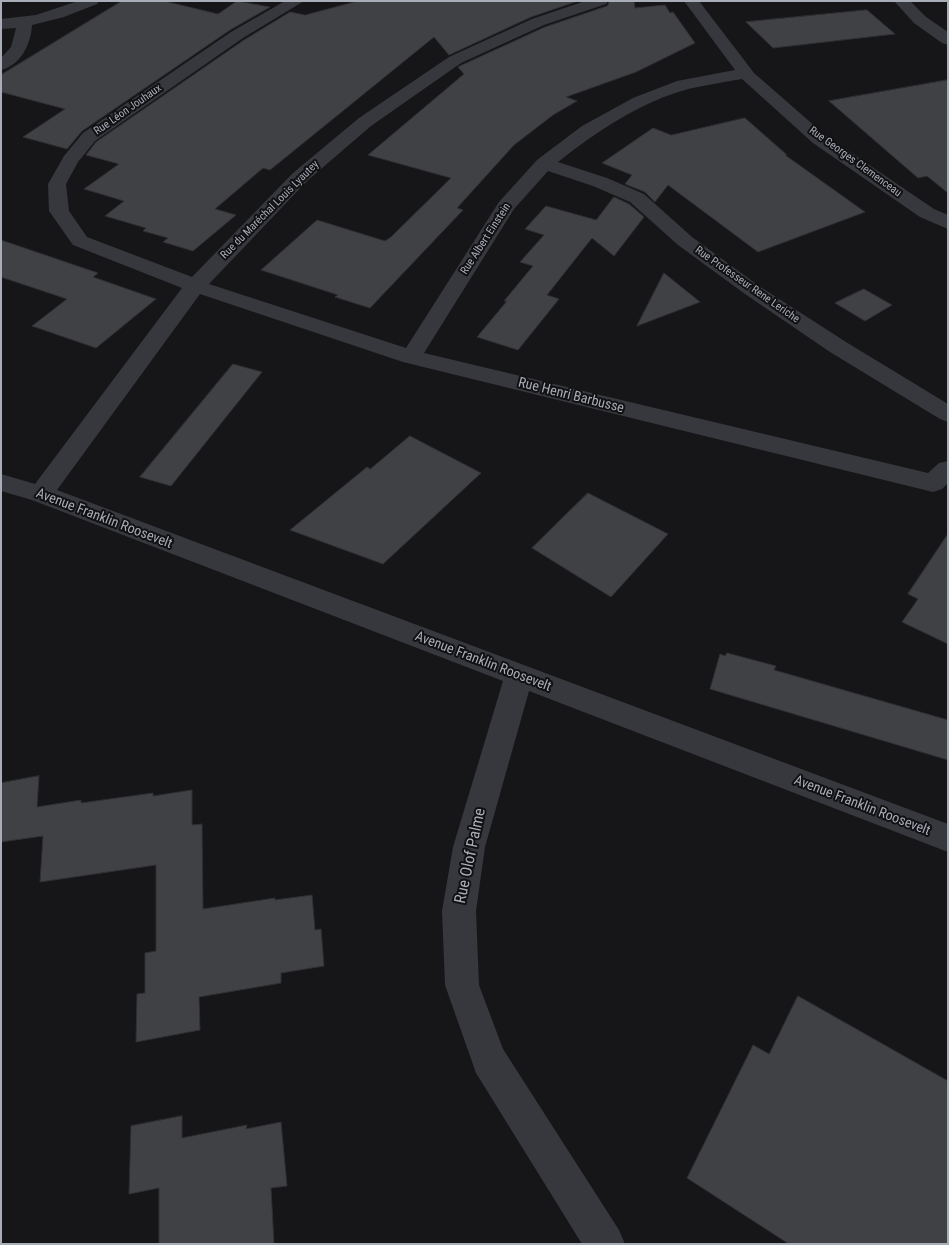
<!DOCTYPE html>
<meta charset="utf-8">
<style>
body{margin:0}
#map{position:relative;width:949px;height:1245px;overflow:hidden;background:#161618;font-family:"Roboto Condensed",sans-serif}
canvas{display:block}
.frame{position:absolute;inset:0;border:2px solid #a8adb8;pointer-events:none}
</style>
<div id="map">
<canvas width="949" height="1245"></canvas>
<div class="frame"></div>
</div>
<script>
const g = document.querySelector('canvas').getContext('2d');
g.lineJoin = 'round';
function fill(path, color) {
  g.fillStyle = color;
  g.fill(path, 'evenodd');
}
function trace(path, color, width, dash) {
  g.strokeStyle = color;
  g.lineWidth = width;
  g.lineCap = dash ? 'butt' : 'round';
  g.setLineDash(dash || []);
  g.stroke(path);
}
function label(font, color, halo, rows, align = 'center') {
  g.font = font + ' "Roboto Condensed",sans-serif';
  g.lineWidth = 4;
  g.setLineDash([]);
  g.textBaseline = 'middle';
  g.strokeStyle = halo;
  g.fillStyle = color;
  for (const [text, x, y, turn = 0] of rows) {
    g.save();
    g.translate(x, y);
    g.rotate((+turn || 0) * Math.PI / 180);
    g.textAlign = isNaN(turn) ? turn : align;
    if (halo) g.strokeText(text, 0, 0);
    g.fillText(text, 0, 0);
    g.restore();
  }
}
const building = new Path2D(`
 M122,1H164L218,14L237,1L270,7L230,30L82,131L67,149L23,137L65,109L1,92V75Z
 M358,1H578L531,17L449,55L434,37L270,170L263,168L215,209L236,215L193,251L163,242L168,238L143,231L146,228L105,216L124,201L84,189L119,164L86,155L96,142L244,40L290,12L305,15Z
 M610,1H634L635,8L665,5L670,13L673,12L695,43L636,72L566,97L577,101L553,115L514,145L457,208L463,210L370,308L335,297L338,295L261,270L317,220L385,241L391,237L451,178L368,155L464,74L458,67L462,65L545,27L607,6Z
 M867,10L895,34L773,48L746,22Z
 M948,80V193L927,176L918,178L829,101Z
 M745,118L787,155H785L865,212L758,252L668,185L655,202L645,192L625,184L632,175L602,163L653,128L671,135Z
 M614,197L629,204L644,217L614,256L592,238L547,295L559,299L518,350L477,337L507,301H504L533,266L520,262L544,235L525,229L546,206L596,220Z
 M1,240L98,273L93,277L156,299L96,348L32,326L67,299L1,277Z
 M664,273L700,302L637,326Z
 M864,289L892,305L865,321L835,303Z
 M233,364L262,372L171,486L140,477Z
 M410,436L481,473L383,564L290,530L367,467L370,469Z
 M588,493L668,534L611,597L532,548Z
 M948,534V644L902,622L918,599L908,594Z
 M727,653L776,666L774,670L948,720V760L710,689L720,654L725,656Z
 M39,776L37,807L81,800V803L153,793V796L192,790V825L202,824L203,909L275,898V900L312,895L315,930L321,929L324,966L281,973V983L199,997L200,1030L136,1042L137,994L145,993V953L156,951V865L40,882L43,836L1,842V783Z
 M798,996L948,1081V1244H789L687,1178L753,1045L769,1054Z
 M182,1116V1138L247,1125L246,1129L281,1122L287,1186L271,1188L274,1244H159V1188L129,1194L131,1126Z`);
fill(building, '#404145');
trace(building, '#303034', 1);
fill(new Path2D(`
 M78,1H99L97,4L64,17L32,25C31,44 21,65 1,70V58L11,47L16,28L1,29V19L36,15Z
 M285,1H304L243,38L95,141L78,162L66,184L69,211L87,237L192,277L293,173L359,118L449,57L532,19L585,1H608L606,4L544,25L461,63L371,126L307,181L209,284L406,348L499,202L537,160L582,126L633,98L677,81L735,70L684,1H699L754,73L825,135L934,209L948,215V229L920,217L813,143L742,79C724,82 706,85 688,89C640,102 596,132 558,162L607,178L644,194L692,237L759,286L846,342L948,404V422L940,419L830,352L745,294L678,245L630,202L593,186L548,171L514,209L424,353L928,473L939,463L948,461V483L942,489L933,492L403,362L200,294L57,490L948,824V852L529,691L485,847L476,911L479,985L503,1049L619,1230L625,1244H582L476,1073L445,985L442,911L453,847L503,681L32,500L1,491V474L35,484L182,288L73,245L49,211L48,184L64,156L83,133L231,32Z
 M894,1H910L926,17L948,32V45L942,43L914,23Z`), '#37383d');
label('11px', '#a8adb8', '#111113', [
 ["Rue Léon Jouhaux",128,110,-35],
 ["Rue Georges Clemenceau",855,162,36],
 ["Rue du Maréchal Louis Lyautey",270,210,-45],
 ["Rue Albert Einstein",486,239,-57],
 ["Rue Professeur Rene Leriche",747,285,35]
]);
label('14px', '#a8adb8', '#111113', [
 ["Rue Henri Barbusse",571,396,14],
 ["Avenue Franklin Roosevelt",104,519,21],
 ["Avenue Franklin Roosevelt",483,662,21],
 ["Avenue Franklin Roosevelt",862,806,21]
]);
label('16px', '#a8adb8', '#111113', [
 ["Rue Olof Palme",471,856,-78]
]);
</script>
